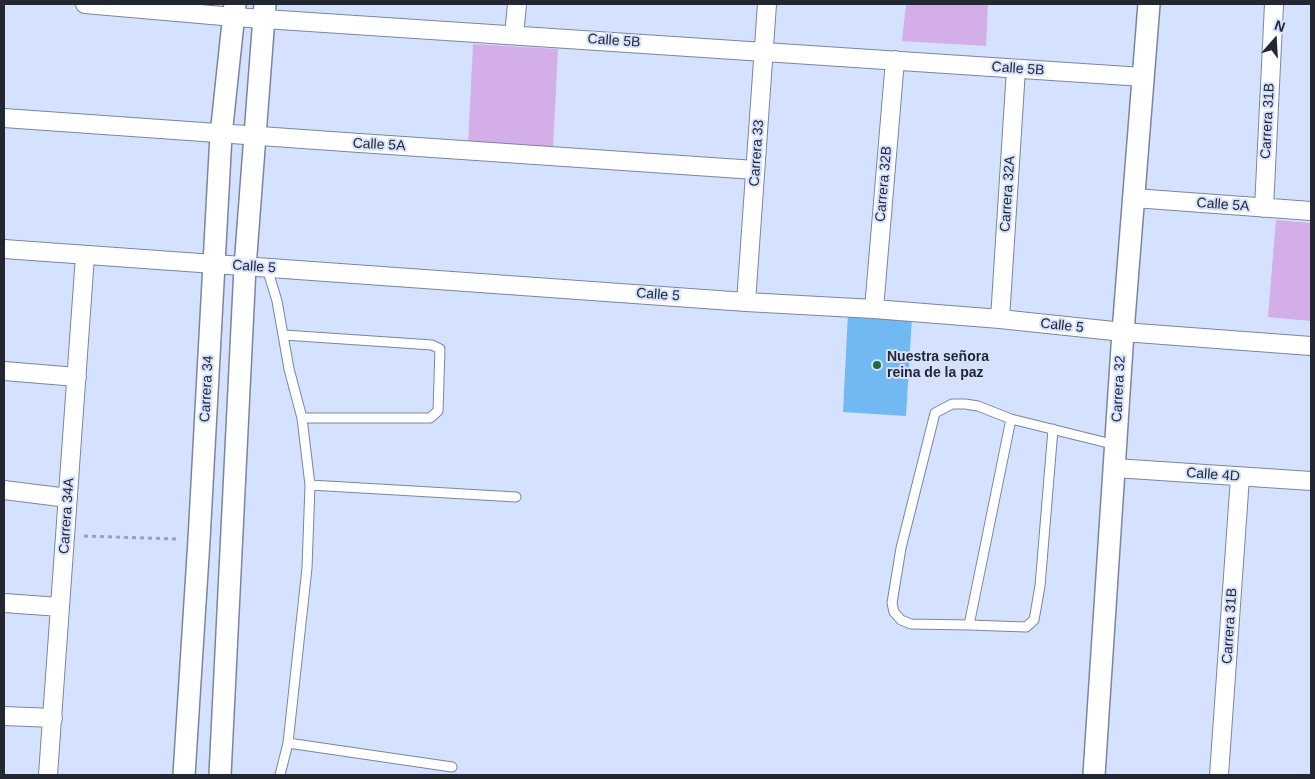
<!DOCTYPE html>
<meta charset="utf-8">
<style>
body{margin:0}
#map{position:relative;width:1315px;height:779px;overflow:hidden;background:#d5e2ff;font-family:Helvetica,sans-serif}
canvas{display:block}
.frame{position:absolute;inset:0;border:5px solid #232732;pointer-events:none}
.north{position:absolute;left:1250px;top:15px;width:50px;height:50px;-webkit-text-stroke:4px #d5e2ff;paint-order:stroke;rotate:19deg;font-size:14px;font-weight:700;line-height:20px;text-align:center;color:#232732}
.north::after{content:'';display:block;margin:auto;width:18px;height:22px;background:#232732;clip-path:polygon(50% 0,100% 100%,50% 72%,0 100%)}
</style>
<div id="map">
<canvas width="1315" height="779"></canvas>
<div class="frame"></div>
<div class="north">N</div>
</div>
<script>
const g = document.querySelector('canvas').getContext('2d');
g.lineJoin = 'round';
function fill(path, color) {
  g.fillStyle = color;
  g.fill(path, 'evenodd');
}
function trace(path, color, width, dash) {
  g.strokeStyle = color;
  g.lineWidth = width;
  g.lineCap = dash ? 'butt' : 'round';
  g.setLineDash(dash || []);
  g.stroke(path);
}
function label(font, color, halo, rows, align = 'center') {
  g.font = font + ' Helvetica,sans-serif';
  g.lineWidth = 4;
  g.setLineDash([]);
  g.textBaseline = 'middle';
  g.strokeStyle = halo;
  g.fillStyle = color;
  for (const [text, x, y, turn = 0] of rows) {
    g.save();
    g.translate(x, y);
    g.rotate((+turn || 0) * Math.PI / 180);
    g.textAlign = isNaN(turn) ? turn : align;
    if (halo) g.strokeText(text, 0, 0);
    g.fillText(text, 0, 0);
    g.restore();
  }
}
fill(new Path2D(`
 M906,4H988L986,46L902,41Z
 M473,44L558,49L553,149L468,144Z
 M1276,220L1311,223V321L1268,317Z`), '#d3aee9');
fill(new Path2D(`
 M848,313L912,317L906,416L843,412Z`), '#70b9f2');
const service = new Path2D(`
 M267,268L277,301L289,369L302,418L310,485L307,568L288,743L280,775
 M284,335L432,345L440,349L438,411L430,418H302
 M1011,419L969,625L911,624L901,620L894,612L892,603L901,548L935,413L952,404H965L978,406L1011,419L1116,445
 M310,485L516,497
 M969,625L1026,627L1034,620L1040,586L1053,429
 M288,743L452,767`);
const minor = new Path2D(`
 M85,4L234,17L1143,77
 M514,35L517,4
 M4,118C254,137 505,152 755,170
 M1134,198L1311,211
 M1264,208L1274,4
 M4,249L746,302L874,309L1000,319L1123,332L1311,346
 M746,302L767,4
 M874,309L895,60
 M1000,319L1016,69
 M4,371L77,377
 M1115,468L1311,481
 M4,490L68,498
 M4,603L60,607
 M4,716L53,718
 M48,775L85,256
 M1219,775L1240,477`);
const tertiary = new Path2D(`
 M184,775L199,540L221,135L235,4
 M220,775L245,267L265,4
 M1094,775L1123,332L1149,4`);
trace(service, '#7a85a0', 11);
trace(minor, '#7a85a0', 20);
trace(tertiary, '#7a85a0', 24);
trace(new Path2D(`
 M84,536L178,539`), '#98a2b9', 3, [4, 4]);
trace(service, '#fff', 9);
trace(minor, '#fff', 18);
trace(tertiary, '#fff', 21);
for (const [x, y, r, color] of [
 [877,365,5,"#226c3a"]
]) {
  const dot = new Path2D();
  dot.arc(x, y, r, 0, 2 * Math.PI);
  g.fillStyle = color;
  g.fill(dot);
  trace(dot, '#d5e2ff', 2);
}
label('14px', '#232732', '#d5e2ff', [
 ["Calle 5B",614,41,4],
 ["Calle 5B",1018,69,4],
 ["Carrera 31B",1268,121,-87],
 ["Calle 5A",379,145,3],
 ["Carrera 33",757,153,-86],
 ["Carrera 32B",884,184,-85],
 ["Carrera 32A",1008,194,-86],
 ["Calle 5A",1223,205,4],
 ["Calle 5",254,267,4],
 ["Calle 5",658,295,4],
 ["Calle 5",1062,326,6],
 ["Carrera 34",207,389,-87],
 ["Carrera 32",1119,389,-87],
 ["Calle 4D",1213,475,4],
 ["Carrera 34A",67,516,-86],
 ["Carrera 31B",1230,626,-86]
]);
label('bold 14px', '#232732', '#d5e2ff', [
 ["Nuestra señora",887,357],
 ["reina de la paz",887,373]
], 'left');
</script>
